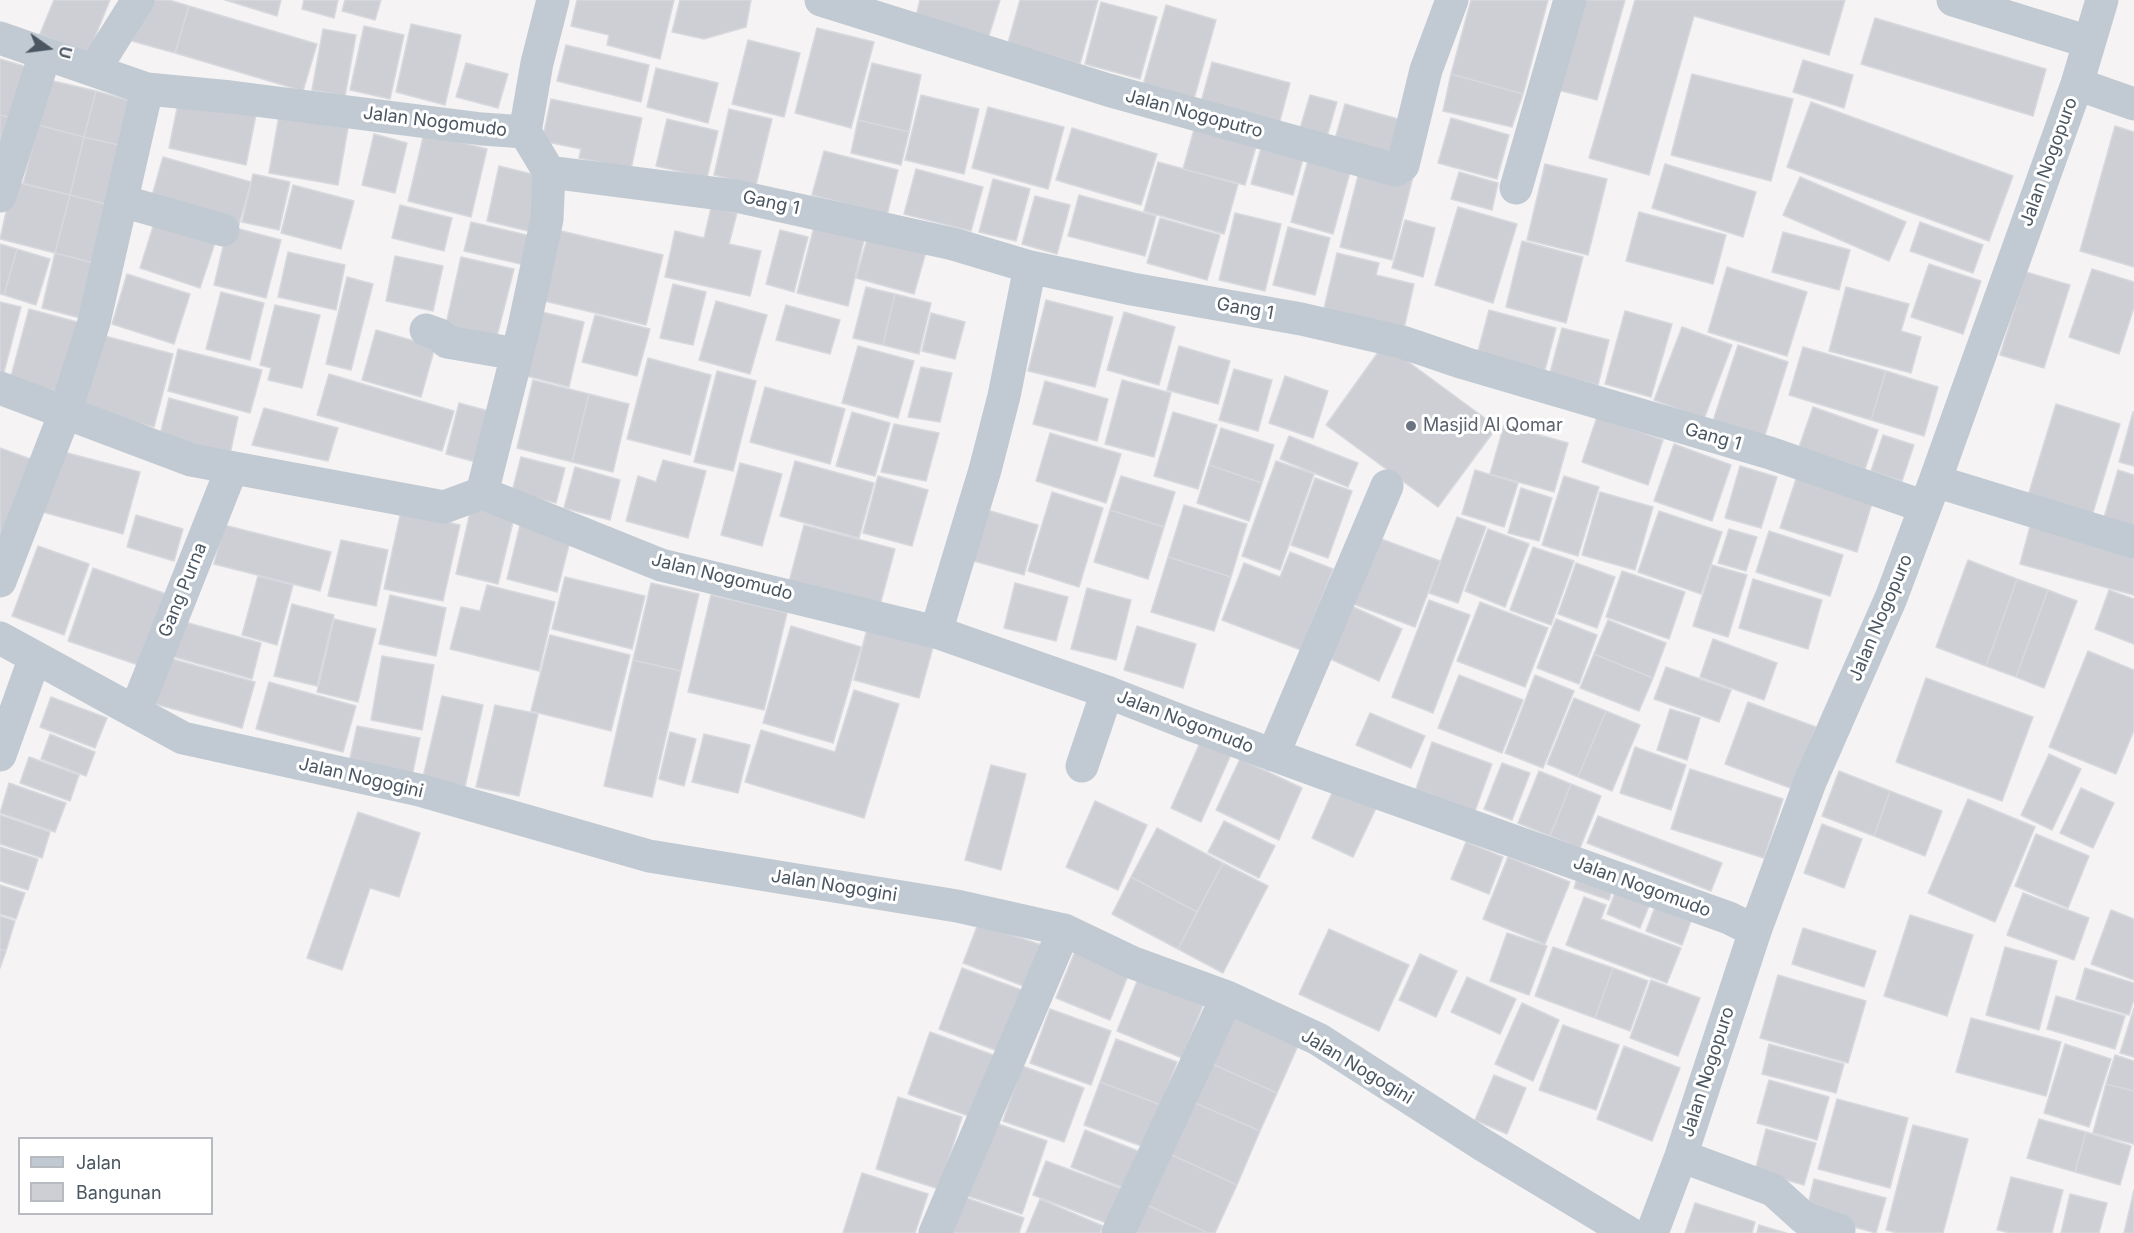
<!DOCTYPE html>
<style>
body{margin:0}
#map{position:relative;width:2134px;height:1233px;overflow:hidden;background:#f5f3f3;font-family:Inter,sans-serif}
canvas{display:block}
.legend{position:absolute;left:18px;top:1137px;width:195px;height:78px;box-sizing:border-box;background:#fff;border:2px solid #b7bbc0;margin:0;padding:8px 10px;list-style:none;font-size:18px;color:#4a5661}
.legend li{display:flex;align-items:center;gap:12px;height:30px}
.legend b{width:30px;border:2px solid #b7bbc0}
.north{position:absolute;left:18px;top:18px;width:60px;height:60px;-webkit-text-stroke:4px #fff;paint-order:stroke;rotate:104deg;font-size:16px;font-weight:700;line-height:24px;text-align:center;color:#4a5661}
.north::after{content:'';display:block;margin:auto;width:21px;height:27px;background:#4a5661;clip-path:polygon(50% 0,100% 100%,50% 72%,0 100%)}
</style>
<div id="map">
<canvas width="2134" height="1233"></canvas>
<ul class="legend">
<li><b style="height:8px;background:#c1cad2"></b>Jalan</li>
<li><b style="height:16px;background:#cdcfd5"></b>Bangunan</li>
</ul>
<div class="north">U</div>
</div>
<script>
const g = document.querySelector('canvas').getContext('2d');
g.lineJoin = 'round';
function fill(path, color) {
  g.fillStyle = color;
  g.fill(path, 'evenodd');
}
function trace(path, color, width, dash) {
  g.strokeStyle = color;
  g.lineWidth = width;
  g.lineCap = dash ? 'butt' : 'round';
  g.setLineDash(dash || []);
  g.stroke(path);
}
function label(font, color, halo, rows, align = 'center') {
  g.font = font + ' Inter,sans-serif';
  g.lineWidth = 6;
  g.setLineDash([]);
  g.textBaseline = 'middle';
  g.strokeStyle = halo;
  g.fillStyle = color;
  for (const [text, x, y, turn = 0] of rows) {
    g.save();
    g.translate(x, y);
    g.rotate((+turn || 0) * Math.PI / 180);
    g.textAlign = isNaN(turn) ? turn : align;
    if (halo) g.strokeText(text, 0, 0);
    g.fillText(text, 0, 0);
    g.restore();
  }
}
const building = new Path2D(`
 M54,0H110L88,54L40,34Z
 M145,0H169L189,6L175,53L132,41Z
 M225,0H281L277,16Z
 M304,0H338L334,18L302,9Z
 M345,0H381L375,20L342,11Z
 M577,0H674L660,59L607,45L609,35L571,26Z
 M680,0H751L746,27L704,39L672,32Z
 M920,0H1000L987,42L915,20Z
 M1020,0H1098L1080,64L1008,43Z
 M1471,0H1548L1523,94L1451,74Z
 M1584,0H1625L1597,100L1558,90Z
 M1635,0H1845L1829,55L1694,16L1649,175L1589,158Z
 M1101,2L1157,17L1140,79L1085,64Z
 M1166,5L1216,20L1194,99L1143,85Z
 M189,6L317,44L303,91L175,53Z
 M1875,18L2046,69L2033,116L1861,64Z
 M411,24L461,35L445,105L396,92Z
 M364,26L404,35L390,99L350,90Z
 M817,28L874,42L851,128L795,113Z
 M323,29L356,35L345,96L312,90Z
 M748,40L800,53L784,117L732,104Z
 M566,45L649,65L641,102L557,81Z
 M0,59L27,67L11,118L0,115Z
 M1803,60L1853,75L1844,108L1793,92Z
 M1212,62L1290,83L1278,128L1200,106Z
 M466,63L508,74L498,108L456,97Z
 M872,63L921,75L909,132L858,120Z
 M656,68L718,83L708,123L647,107Z
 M1451,74L1523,94L1512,127L1443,111Z
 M1692,74L1793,99L1771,181L1671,155Z
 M49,80L96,91L84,137L38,125Z
 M96,91L138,103L127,147L84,137Z
 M180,94L257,110L246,165L169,148Z
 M921,95L979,109L964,174L905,160Z
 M1310,95L1337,102L1326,140L1299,132Z
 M551,99L642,118L631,169L579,158L581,149L542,141Z
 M1811,102L2013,176L1989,241L1787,167Z
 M1345,104L1412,123L1400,165L1333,146Z
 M988,107L1064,127L1048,189L972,168Z
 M729,109L772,119L756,185L714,175Z
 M280,110L349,122L338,185L269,173Z
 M0,115L11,118L0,157Z
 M1451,118L1509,135L1497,179L1438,163Z
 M667,119L718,131L707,178L656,166Z
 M1197,119L1259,136L1245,185L1183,169Z
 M858,120L909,132L901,165L851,153Z
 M38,125L84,137L70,195L23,184Z
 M2115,126L2134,132V267L2080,251Z
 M1072,128L1157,154L1141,205L1056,180Z
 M424,133L487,149L471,217L408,201Z
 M374,134L407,143L395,193L362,185Z
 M84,137L127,147L113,206L70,195Z
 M1264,137L1306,148L1293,195L1251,184Z
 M824,151L898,170L887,215L812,195Z
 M1310,153L1352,165L1333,234L1291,222Z
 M163,157L251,182L238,228L150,203Z
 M1158,162L1238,184L1224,234L1144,211Z
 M1361,164L1413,177L1392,260L1340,247Z
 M1545,164L1607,179L1588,255L1527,240Z
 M1665,164L1756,192L1743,237L1652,208Z
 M499,166L544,177L532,232L487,221Z
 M916,169L983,187L971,231L904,214Z
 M1459,172L1498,183L1492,210L1451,199Z
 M253,174L290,182L279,230L242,222Z
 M1800,177L1906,222L1889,261L1783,215Z
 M993,179L1030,189L1016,241L979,232Z
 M13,181L70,195L55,253L0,239Z
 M293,185L354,201L341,249L281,233Z
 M70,195L113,206L98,264L55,253Z
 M1079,195L1156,216L1145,256L1068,236Z
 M1035,196L1070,205L1057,254L1022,244Z
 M400,205L452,218L444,251L392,238Z
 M1458,207L1517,224L1493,303L1435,285Z
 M711,208L737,213L729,244L761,251L750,296L665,277L675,231L704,238Z
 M1639,212L1726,235L1713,284L1626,261Z
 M1235,213L1281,224L1265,291L1219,280Z
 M157,214L218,234L200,288L140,268Z
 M1160,218L1220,235L1207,280L1147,263Z
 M1405,220L1435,228L1423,277L1392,268Z
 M471,222L531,236L525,265L464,251Z
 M1920,222L1983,245L1973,273L1910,251Z
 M815,223L865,236L848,306L797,293Z
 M228,226L281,240L266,298L214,285Z
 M1288,227L1330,238L1315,295L1273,285Z
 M553,229L663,255L646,325L536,299Z
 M870,229L928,245L914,294L856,278Z
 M780,230L808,237L794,292L766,284Z
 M1783,232L1850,250L1839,290L1772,272Z
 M1522,241L1583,257L1566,323L1506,307Z
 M0,244L17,249L4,295L0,294Z
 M17,249L50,259L36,305L4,295Z
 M288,252L345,265L336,310L278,297Z
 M55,253L98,264L84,319L42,308Z
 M1337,253L1379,263L1376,275L1414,284L1403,333L1323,313Z
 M395,256L443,266L433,311L386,301Z
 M461,257L514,269L496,340L445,329Z
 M1929,264L1981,281L1963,334L1911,317Z
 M1727,267L1807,292L1787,356L1708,332Z
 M2092,269L2134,282V307L2119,354L2069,337Z
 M2026,272L2070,285L2044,368L2000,355Z
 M127,274L190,294L174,344L112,324Z
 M347,277L373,284L351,370L326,364Z
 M673,284L706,292L693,345L660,338Z
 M866,287L895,294L883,345L853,338Z
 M1846,287L1909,304L1901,331L1921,337L1911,373L1829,351Z
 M221,292L264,303L250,360L206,349Z
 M895,294L931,303L919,354L883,345Z
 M1046,300L1113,317L1095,387L1028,371Z
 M716,301L767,315L750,374L699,360Z
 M0,302L21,307L3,376L0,375Z
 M275,305L320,315L302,388L268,380L271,368L260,365Z
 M786,305L840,320L830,354L776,340Z
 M29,309L81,323L62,393L10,380Z
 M1489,310L1556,328L1543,377L1476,359Z
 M538,311L584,322L569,387L523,375Z
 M1625,311L1672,324L1651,397L1605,384Z
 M1124,312L1175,327L1159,385L1107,370Z
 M931,313L965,322L955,359L922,351Z
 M595,315L650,329L637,376L582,362Z
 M1682,327L1732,345L1704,419L1654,400Z
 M1562,328L1609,340L1598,385L1550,373Z
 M376,330L435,347L421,397L362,380Z
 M101,335L173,354L154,427L82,409Z
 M1384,344L1497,427L1438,507L1326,425Z
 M1738,345L1788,362L1764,438L1713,421Z
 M858,346L914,361L898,418L842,403Z
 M1179,346L1230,361L1218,404L1167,390Z
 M1803,347L1886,371L1871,420L1789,395Z
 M178,349L262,370L250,413L168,391Z
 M648,358L711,375L690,455L627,439Z
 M921,367L952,373L940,422L908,417Z
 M1234,369L1272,380L1258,431L1219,420Z
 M717,371L756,381L733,471L694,462Z
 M1886,371L1938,387L1924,436L1871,420Z
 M329,374L454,411L442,451L317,415Z
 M1285,376L1328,391L1313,438L1269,423Z
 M533,380L589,394L572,462L517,448Z
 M1122,380L1171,393L1154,457L1105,444Z
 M1045,381L1108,399L1097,441L1033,424Z
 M765,387L845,409L830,464L750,442Z
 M589,394L629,404L613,472L572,462Z
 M169,398L238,417L230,454L159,439Z
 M459,403L496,413L483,464L446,454Z
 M2056,404L2120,424L2091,519L2027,499Z
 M1813,407L1878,430L1865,469L1799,447Z
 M264,408L338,428L328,461L252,445Z
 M852,412L890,423L875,476L836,466Z
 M1173,412L1217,425L1198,489L1154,476Z
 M2133,412H2134V466L2119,462Z
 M1597,417L1663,440L1648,485L1582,462Z
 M894,424L939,433L926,481L881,472Z
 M1504,425L1568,443L1554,492L1490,474Z
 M1221,428L1274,445L1262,483L1209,465Z
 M1050,433L1121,454L1106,503L1036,481Z
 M1883,435L1914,445L1902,481L1871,471Z
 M1289,436L1358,463L1348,487L1280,459Z
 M1674,444L1731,465L1712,521L1654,501Z
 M0,448L36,461L0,546Z
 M56,450L140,472L123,534L39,511Z
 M521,457L565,468L556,503L512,492Z
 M663,460L706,471L688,538L626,521L638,476L656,482Z
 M795,461L874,483L859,538L780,516Z
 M1276,461L1314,474L1280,570L1242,556Z
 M740,463L782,474L762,546L721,535Z
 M1209,465L1262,483L1249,521L1197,503Z
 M1740,466L1777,477L1761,528L1725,518Z
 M575,467L620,480L610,520L564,508Z
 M1475,470L1518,483L1504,527L1462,514Z
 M2118,470L2134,475V529L2103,521Z
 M878,476L928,490L912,546L863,533Z
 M1121,476L1175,492L1164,527L1110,510Z
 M1564,476L1599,487L1578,556L1542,545Z
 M1797,476L1873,500L1857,552L1780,528Z
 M1315,478L1352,491L1328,558L1291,545Z
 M1521,488L1552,498L1539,541L1508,533Z
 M1052,492L1103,508L1079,587L1028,571Z
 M1600,492L1653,507L1635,570L1582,555Z
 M472,504L515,514L498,584L456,574Z
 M1184,505L1247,524L1231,577L1168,557Z
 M977,507L1038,525L1024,575L963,558Z
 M1110,510L1164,527L1148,579L1094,562Z
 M401,511L460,525L443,601L384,589Z
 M1659,511L1722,532L1701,594L1638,572Z
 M136,515L183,529L174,561L127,547Z
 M1457,517L1486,527L1458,603L1429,593Z
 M2032,519L2134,547V595L2020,564Z
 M521,521L572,533L557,592L507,579Z
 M224,525L331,552L320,591L214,564Z
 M804,525L895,549L880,605L789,582Z
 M1488,529L1529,544L1505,607L1465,591Z
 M1729,529L1757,537L1746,571L1718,563Z
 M1769,531L1843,555L1830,596L1756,572Z
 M1376,537L1440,561L1415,627L1351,603Z
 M341,540L388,550L376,606L328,596Z
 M38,546L89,564L64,635L12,616Z
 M1533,547L1574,561L1551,625L1510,610Z
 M1290,552L1333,569L1301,650L1222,620L1244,563L1280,577Z
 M1168,557L1231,577L1214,631L1151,612Z
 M1968,560L2017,579L1986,666L1936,647Z
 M1576,563L1615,577L1597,628L1558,614Z
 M1712,565L1747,575L1728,637L1693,626Z
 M93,568L172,596L147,668L68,641Z
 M1622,571L1685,592L1669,639L1606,617Z
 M258,576L293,585L277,645L242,635Z
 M565,577L645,596L632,649L552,629Z
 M1753,579L1822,600L1808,649L1739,628Z
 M2017,579L2048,590L2016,677L1986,666Z
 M651,583L699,594L681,671L633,660Z
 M1015,583L1068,597L1056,641L1004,628Z
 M487,585L555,602L539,671L450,649L461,607L480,611Z
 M1087,588L1131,600L1116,660L1071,649Z
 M2048,590L2077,601L2044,688L2016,677Z
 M2109,590L2134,599V644L2095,629Z
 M390,595L446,608L436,656L379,644Z
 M711,595L787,613L764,710L688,692Z
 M1429,600L1470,615L1433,713L1392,697Z
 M1480,602L1548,628L1525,687L1457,661Z
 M292,604L334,615L317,686L274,676Z
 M1349,605L1402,629L1379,681L1326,657Z
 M334,619L376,629L358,702L317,692Z
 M1556,619L1597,635L1579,684L1537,668Z
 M1608,620L1666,643L1653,678L1594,654Z
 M181,621L261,643L252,679L171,656Z
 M791,626L861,647L833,743L763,723Z
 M1137,626L1196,644L1183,688L1124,670Z
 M867,629L933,647L919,698L854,680Z
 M550,635L630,655L611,731L531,711Z
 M1713,639L1777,663L1764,700L1700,677Z
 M2088,651L2134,670V730L2116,774L2049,747Z
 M1594,654L1653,678L1639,711L1580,688Z
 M382,656L434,665L422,730L371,720Z
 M165,657L255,682L242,728L152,703Z
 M633,660L681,671L652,797L604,786Z
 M1666,667L1731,690L1719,722L1654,699Z
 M1459,675L1523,700L1502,753L1438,728Z
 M1535,675L1574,691L1543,768L1505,753Z
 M1926,678L2033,717L2002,801L1896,762Z
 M269,682L356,706L343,752L256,729Z
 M854,690L899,704L864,818L745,782L761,730L835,752Z
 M442,696L483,705L465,787L423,777Z
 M51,697L107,718L95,748L40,727Z
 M1574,698L1606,711L1578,777L1547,764Z
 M1748,702L1816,727L1793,789L1725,764Z
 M495,705L538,714L519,796L476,787Z
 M1670,709L1700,718L1687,760L1657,750Z
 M1606,711L1640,725L1612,791L1578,777Z
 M1370,713L1425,736L1411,768L1356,745Z
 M357,726L420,738L412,776L349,763Z
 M670,732L696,739L684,786L659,779Z
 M50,734L95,752L86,776L41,759Z
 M704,734L750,745L738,793L692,782Z
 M1203,736L1233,750L1201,822L1171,808Z
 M1432,742L1492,764L1475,811L1416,789Z
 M1635,747L1686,765L1671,810L1620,793Z
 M2049,754L2081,769L2052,830L2021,815Z
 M29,757L79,775L70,801L20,783Z
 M1240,759L1302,788L1279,840L1216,810Z
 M1502,763L1530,773L1512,820L1484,809Z
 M991,765L1026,774L1001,870L965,860Z
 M1690,769L1783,799L1764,858L1671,829Z
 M1539,771L1571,784L1550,836L1518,823Z
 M1839,771L1890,791L1874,836L1822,816Z
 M9,783L66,803L55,832L0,813Z
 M1336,784L1378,804L1353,857L1312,838Z
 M1571,784L1601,796L1580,848L1550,836Z
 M2081,788L2114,803L2093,848L2060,833Z
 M1890,791L1942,811L1925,856L1874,836Z
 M1968,799L2035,827L1995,922L1928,893Z
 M1095,801L1147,825L1118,890L1066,867Z
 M358,812L420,833L399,897L370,888L342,970L307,958Z
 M0,815L50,832L42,858L0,844Z
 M1598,816L1722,863L1711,891L1587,843Z
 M1224,821L1275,846L1259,878L1208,852Z
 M1822,824L1862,839L1844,888L1804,873Z
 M1157,828L1223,863L1197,912L1131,877Z
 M2036,834L2089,856L2068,908L2015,886Z
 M1466,842L1503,857L1489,894L1451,879Z
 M0,847L38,859L28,890L0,881Z
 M1508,857L1570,882L1545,944L1483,919Z
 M1223,863L1268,886L1223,973L1178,949Z
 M1579,872L1614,883L1609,900L1574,888Z
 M1131,877L1197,912L1178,949L1112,914Z
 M1619,882L1653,896L1640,928L1607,914Z
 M0,885L25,893L16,919L0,914Z
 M2023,893L2089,918L2074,960L2007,935Z
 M1584,897L1606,905L1601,919L1681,948L1667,983L1566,945Z
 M1658,899L1694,913L1682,945L1646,931Z
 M2111,910L2134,919V980L2091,964Z
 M1910,915L1973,935L1947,1016L1884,996Z
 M0,916L15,921L6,951L0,949Z
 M978,924L1042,945L1026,987L963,963Z
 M1803,928L1876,951L1864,987L1792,964Z
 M1329,929L1409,965L1379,1031L1299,994Z
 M1507,933L1547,946L1529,995L1490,981Z
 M1553,947L1613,968L1595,1018L1535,996Z
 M2005,947L2057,961L2039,1030L1986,1015Z
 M0,949L6,951L0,968Z
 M1076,949L1130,971L1110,1020L1056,998Z
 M1420,954L1457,971L1436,1017L1399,1000Z
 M962,968L1027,992L1003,1053L939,1029Z
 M1613,968L1648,981L1630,1031L1595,1018Z
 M2085,968L2134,983V999L2129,1015L2076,999Z
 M1778,975L1866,1001L1848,1063L1760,1038Z
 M1467,977L1516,999L1500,1034L1451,1012Z
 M1138,979L1203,1005L1182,1058L1117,1031Z
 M1651,980L1700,998L1678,1056L1630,1038Z
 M2056,996L2125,1016L2115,1049L2047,1029Z
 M1522,1003L1559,1020L1533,1081L1495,1064Z
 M2134,1008V1057L2120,1053Z
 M1050,1009L1111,1031L1091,1085L1030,1063Z
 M1234,1009L1301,1039L1277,1093L1210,1063Z
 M1971,1018L2061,1042L2046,1096L1956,1072Z
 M1563,1025L1619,1045L1596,1110L1539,1090Z
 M930,1032L996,1056L974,1118L908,1094Z
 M1116,1039L1177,1062L1161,1105L1100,1082Z
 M1769,1044L1844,1064L1836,1093L1762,1074Z
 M2065,1044L2111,1059L2089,1127L2044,1113Z
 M1624,1046L1680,1068L1652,1141L1597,1119Z
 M2115,1055L2134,1061V1091L2106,1084Z
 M1210,1063L1277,1093L1260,1131L1193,1102Z
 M1022,1066L1084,1088L1064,1142L1003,1121Z
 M1494,1075L1526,1088L1507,1134L1475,1120Z
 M1769,1080L1829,1097L1817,1140L1757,1123Z
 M1100,1082L1161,1105L1144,1147L1084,1125Z
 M2106,1084L2134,1091V1144L2093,1133Z
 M898,1097L962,1117L939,1189L876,1169Z
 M1837,1099L1908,1118L1890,1188L1818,1169Z
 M1193,1102L1260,1131L1237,1185L1170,1154Z
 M2039,1119L2086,1132L2075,1172L2027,1158Z
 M993,1122L1047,1141L1022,1214L968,1196Z
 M1913,1125L1968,1139L1943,1233H1897L1886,1230Z
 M1766,1129L1816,1143L1804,1185L1755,1171Z
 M1085,1130L1138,1151L1124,1188L1071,1167Z
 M2086,1132L2131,1146L2120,1185L2075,1172Z
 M1170,1154L1237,1185L1215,1233H1208L1147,1205Z
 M1046,1161L1122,1189L1109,1224L1033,1195Z
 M862,1173L928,1194L915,1233H843Z
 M2011,1177L2063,1190L2052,1233H2011L1997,1230Z
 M1814,1179L1886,1198L1876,1233L1806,1214Z
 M2134,1190V1233H2124Z
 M2070,1194L2107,1203L2099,1233H2061Z
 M961,1196L1024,1218L1019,1233H949Z
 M1040,1199L1103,1226L1100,1233H1026Z
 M1695,1203L1755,1222L1752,1233H1685Z
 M1147,1205L1208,1233H1134Z
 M1759,1225L1786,1233H1757Z`);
fill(building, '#cdcfd5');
trace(building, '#d7d9de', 1.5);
trace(new Path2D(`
 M821,0L1108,90L1396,170L1403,165L1426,70L1452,0
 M1953,0L2089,42
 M0,38L147,89L231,97L482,129L525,132L549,172L547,219L524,327L482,493L661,565L936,632L1107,692L1189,724L1334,777L1729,918L1755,931
 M94,70L138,0
 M2077,84L2134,104
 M525,132L537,63L553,0
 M549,172L736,196L953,244L1030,267L1132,289L1301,319L1402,342L1464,363L1770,453L1925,507
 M1516,188L1570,0
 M0,196L45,54
 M122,201L223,230
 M426,330L440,335L447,342L517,354
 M0,388L191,460L444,507L482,493
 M1935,481L2134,542
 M0,581L65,413L94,322L147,89
 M936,632L985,470L1004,396L1030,267
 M0,638L183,738L419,790L649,856L957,906L1064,930L1131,962L1227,997L1318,1039L1483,1145L1629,1233
 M135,712L232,468
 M0,755L35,657
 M1273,755L1387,486
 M1082,766L1107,692
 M1681,1156L1773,1190L1804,1218L1839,1230
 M935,1233L1064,930
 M1118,1233L1227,997
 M1652,1233L1681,1156L1755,931L1810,782L1891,598L1935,481L2077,84L2102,0`), '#c1cad2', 33);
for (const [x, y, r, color] of [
 [1411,426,6,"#6b7280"]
]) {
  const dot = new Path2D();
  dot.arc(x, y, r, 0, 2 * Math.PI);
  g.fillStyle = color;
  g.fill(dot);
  trace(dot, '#fff', 2);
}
label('18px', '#4a5661', '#fff', [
 ["Jalan Nogoputro",1194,114,15],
 ["Jalan Nogomudo",435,122,7],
 ["Jalan Nogopuro",2049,162,-70],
 ["Gang 1",771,203,12],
 ["Gang 1",1245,309,10],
 ["Gang 1",1713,437,16],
 ["Jalan Nogomudo",722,577,14],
 ["Gang Purna",183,590,-68],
 ["Jalan Nogopuro",1881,618,-67],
 ["Jalan Nogomudo",1185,722,21],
 ["Jalan Nogogini",361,778,13],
 ["Jalan Nogogini",834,886,9],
 ["Jalan Nogomudo",1642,887,20],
 ["Jalan Nogogini",1357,1067,31],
 ["Jalan Nogopuro",1708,1072,-72]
]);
label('18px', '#5b616d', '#fff', [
 ["Masjid Al Qomar",1423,426]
], 'left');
</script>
